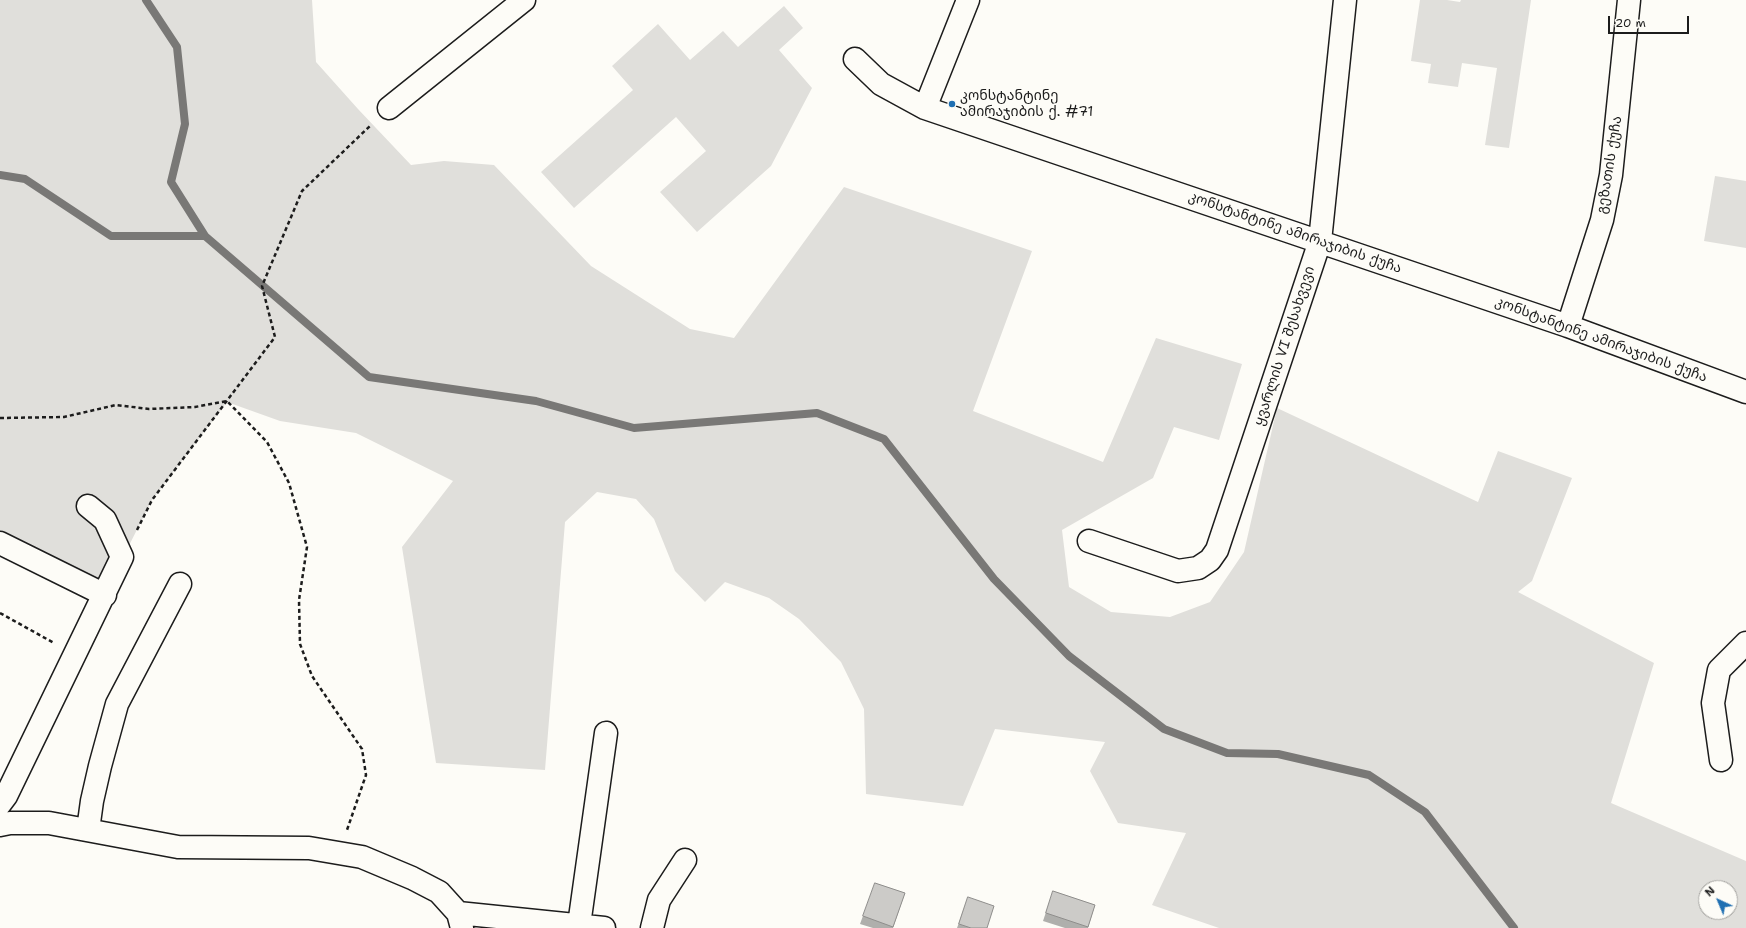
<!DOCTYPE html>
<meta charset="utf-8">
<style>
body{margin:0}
#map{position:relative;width:1746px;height:928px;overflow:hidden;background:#fdfcf7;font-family:"Shantell Sans",sans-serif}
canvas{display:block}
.north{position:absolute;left:1698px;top:880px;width:40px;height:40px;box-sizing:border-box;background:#fdfcf7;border:1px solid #a3a29f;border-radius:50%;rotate:316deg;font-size:11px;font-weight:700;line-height:16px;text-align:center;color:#1c1c1c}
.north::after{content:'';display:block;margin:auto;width:14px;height:18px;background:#1f6fb2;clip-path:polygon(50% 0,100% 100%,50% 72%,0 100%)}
.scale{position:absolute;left:1608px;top:16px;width:81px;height:18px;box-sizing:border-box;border:2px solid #1c1c1c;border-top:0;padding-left:5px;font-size:12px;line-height:14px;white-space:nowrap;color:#1c1c1c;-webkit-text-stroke:3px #fdfcf7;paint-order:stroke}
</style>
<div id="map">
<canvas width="1746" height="928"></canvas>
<div class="north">N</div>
<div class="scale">20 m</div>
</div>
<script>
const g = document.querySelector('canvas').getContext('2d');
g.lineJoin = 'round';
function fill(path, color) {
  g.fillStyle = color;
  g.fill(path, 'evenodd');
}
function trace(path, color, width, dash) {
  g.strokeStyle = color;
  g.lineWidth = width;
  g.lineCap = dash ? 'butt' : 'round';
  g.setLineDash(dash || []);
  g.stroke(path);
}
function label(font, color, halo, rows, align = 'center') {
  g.font = font + ' "Shantell Sans","Noto Sans Georgian",sans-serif';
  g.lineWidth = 3.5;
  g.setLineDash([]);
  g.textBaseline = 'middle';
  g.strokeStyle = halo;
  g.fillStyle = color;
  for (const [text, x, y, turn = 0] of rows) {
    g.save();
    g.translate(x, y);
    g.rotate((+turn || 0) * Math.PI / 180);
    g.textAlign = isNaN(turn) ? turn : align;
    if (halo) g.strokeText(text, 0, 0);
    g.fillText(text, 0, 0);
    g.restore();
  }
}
fill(new Path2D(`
 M0,0H312L316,62L358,109L411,165L444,161L494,165L591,266L690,329L734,338L844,187L1032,251L973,411L1103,462L1156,338L1242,364L1219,440L1174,427L1153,478L1062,530L1069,587L1111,612L1170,617L1210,602L1244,552L1277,408L1478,502L1498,451L1572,478L1532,581L1518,592L1654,663L1611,803L1746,861V928H1219L1152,905L1186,833L1118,823L1090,771L1105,742L995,729L963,806L866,794L864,709L841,662L799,619L769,598L725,582L705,602L675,571L654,519L636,499L597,492L565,522L545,770L436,763L402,547L453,481L356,433L280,421L227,402L152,500L109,585L0,552ZM1706,888H1730V912H1706Z
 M1420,0H1447L1460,2L1461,0H1531L1509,148L1485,145L1497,68L1462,63L1458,87L1428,83L1431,64L1411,61Z
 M784,6L803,28L779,50L812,88L771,166L697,232L660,192L706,151L676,117L574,208L541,172L633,90L612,66L658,24L690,60L723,31L738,47Z
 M1715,176L1746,181V248L1704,241Z`), '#e0dfdb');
trace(new Path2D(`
 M146,0L177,47L185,124L171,182L205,236
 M0,175L25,179L111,236H205L369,377L536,401L634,428L817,413L884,439L994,579L1069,656L1164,729L1227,753L1278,754L1369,775L1425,812L1514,928`), '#797876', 8);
const minor = new Path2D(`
 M855,59L881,84L925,108L1568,326L1746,392
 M389,108L524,0
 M925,108L968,0
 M1568,326L1602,220L1611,175L1629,0
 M1089,541L1178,571L1198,568L1210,560L1217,550L1320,241L1345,0
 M0,543L105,595
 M1721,760L1713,703L1719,670L1746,643
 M0,804L6,796L122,557L105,520L88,506
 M0,825L10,823H49L178,847L309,848L362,857L412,878L439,892L458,913L462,928
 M88,830L92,801L100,766L117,704L180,584
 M458,913L604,928
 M579,925L606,733
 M652,928L659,900L685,860`);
trace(minor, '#1c1c1c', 25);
trace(new Path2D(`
 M0,418L64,417L116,405L149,409L195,407L227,401L267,442L289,483L307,547L299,600L300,644L312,676L362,749L366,775L347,830
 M137,530L152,500L275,337L262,286L302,191L371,125
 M0,613L54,643`), '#1c1c1c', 2.5, [4, 3]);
trace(minor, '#fdfcf7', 22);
fill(new Path2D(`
 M875,883L905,893L893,928H873L860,924Z
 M1053,891L1095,905L1088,928H1065L1043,921Z
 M968,897L987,928H957Z`), '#afafac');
const building = new Path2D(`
 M875,883L905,893L893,927L863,916Z
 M1053,891L1095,905L1088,927L1046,913Z
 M968,897L994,906L987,928H971L959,924Z`);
fill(building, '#cccbc8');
trace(building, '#8f8e8c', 1);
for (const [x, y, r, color] of [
 [952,104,4,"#1f6fb2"]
]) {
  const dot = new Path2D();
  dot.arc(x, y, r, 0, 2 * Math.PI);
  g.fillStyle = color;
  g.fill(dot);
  trace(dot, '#fdfcf7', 1.5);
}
label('14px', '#1c1c1c', '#fdfcf7', [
 ["კონსტანტინე",960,96],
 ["ამირაჯიბის ქ. #71",960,112]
], 'left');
label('14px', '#1c1c1c', '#fdfcf7', [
 ["გეზათის ქუჩა",1610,165,-81],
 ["კონსტანტინე ამირაჯიბის ქუჩა",1295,233,19],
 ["კონსტანტინე ამირაჯიბის ქუჩა",1601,340,20],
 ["ყვარლის VI შესახვევი",1285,346,-72]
]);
</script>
